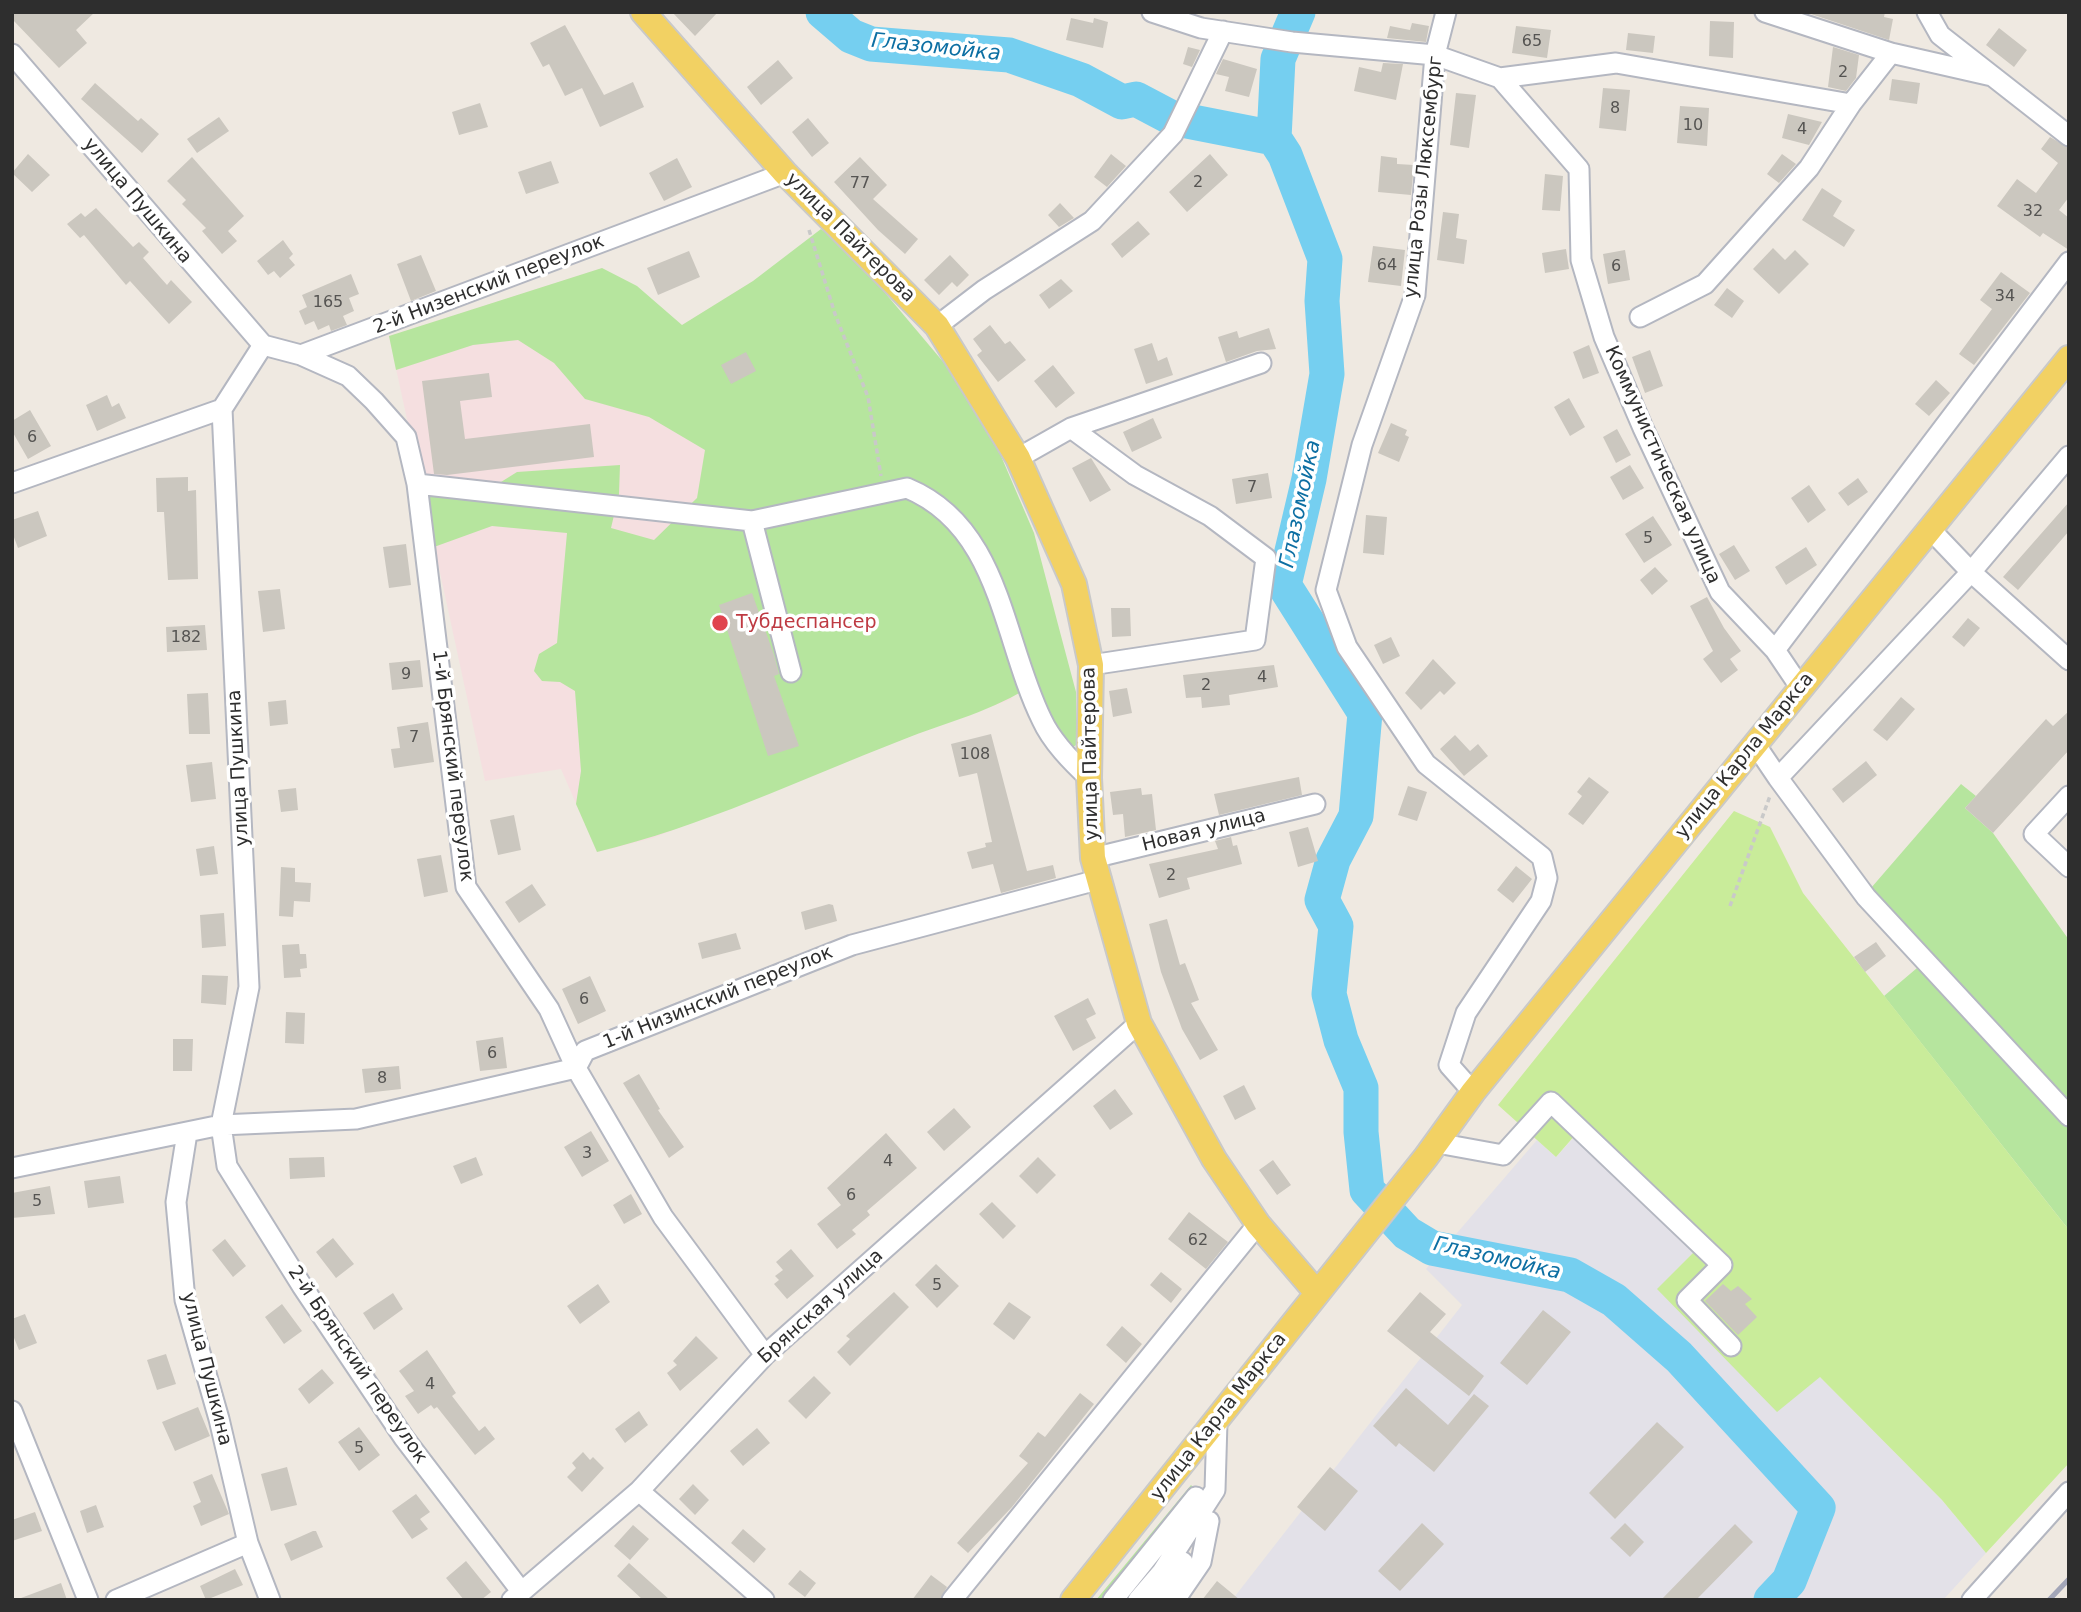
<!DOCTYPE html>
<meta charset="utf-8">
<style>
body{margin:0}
#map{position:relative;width:2081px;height:1612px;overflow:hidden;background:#efe9e1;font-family:"DejaVu Sans",sans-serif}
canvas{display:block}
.frame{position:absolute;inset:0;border:14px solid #2e2e2e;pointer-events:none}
</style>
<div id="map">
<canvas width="2081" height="1612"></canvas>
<div class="frame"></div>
</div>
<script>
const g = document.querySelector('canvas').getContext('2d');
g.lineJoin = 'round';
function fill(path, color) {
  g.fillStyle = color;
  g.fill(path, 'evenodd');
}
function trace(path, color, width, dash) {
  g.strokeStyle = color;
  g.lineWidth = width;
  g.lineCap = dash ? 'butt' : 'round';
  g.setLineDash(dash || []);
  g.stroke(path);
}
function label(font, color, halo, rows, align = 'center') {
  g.font = font + ' "DejaVu Sans",sans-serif';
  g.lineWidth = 7;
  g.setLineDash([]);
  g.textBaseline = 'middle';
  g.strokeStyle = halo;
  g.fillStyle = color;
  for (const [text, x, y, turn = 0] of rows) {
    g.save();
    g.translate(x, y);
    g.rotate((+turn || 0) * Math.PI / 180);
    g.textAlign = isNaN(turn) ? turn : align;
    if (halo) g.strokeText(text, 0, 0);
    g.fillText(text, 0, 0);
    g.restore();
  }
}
fill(new Path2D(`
 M1577,1134L1697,1249L1658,1289L1820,1377L1942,1500L1986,1553L1943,1600H1232L1462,1305L1426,1269L1537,1140L1556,1157Z`), '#e3e1e8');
fill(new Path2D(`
 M602,268L682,325L753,281L1012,699L929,729L653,838L597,852L561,769L485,781L389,336Z`), '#f5dfe0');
fill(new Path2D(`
 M821,229L849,250L966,389L1001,456L1034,533L1060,632L1076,692V745L1072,748C1053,730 1048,705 1033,684C995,711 946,722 902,740C801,779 702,827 597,852L576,804L581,771L575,691L560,682L542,681L534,671L539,654L557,643L567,533L492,526L434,547L422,490L477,497L517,472L620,465L619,494L611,528L654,540L697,498L705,450L649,417L585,399L554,363L518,340L473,345L396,370L389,336L602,268L637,286L682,325L753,281Z
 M1961,784L1976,796L1965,808L1993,833L2069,940V1230L1884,996L1930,957L1871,888Z
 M1191,1485L1194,1488L1106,1600H1096Z`), '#b6e59e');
fill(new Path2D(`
 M1734,811L1770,827L1803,893L2069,1230V1463L1986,1553L1942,1500L1820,1377L1777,1412L1657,1289L1697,1249L1576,1134L1556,1157L1498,1105Z`), '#c9ec9a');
trace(new Path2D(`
 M823,12L851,36L871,44L1009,55L1081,80L1122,102L1136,99L1172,118L1274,138L1285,155L1325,259L1322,301L1327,374L1309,479L1284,585L1365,713L1356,816L1333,860L1322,900L1336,926L1329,994L1341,1040L1361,1088V1132L1367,1190L1407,1233L1432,1248L1570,1275L1614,1300L1679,1357L1818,1508L1789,1581L1771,1600
 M1274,138L1278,59L1298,12`), '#75cff0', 35);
fill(new Path2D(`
 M12,12H95L76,30L87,43L59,68L12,19Z
 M672,12H718L695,36Z
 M1805,12H1885L1884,17L1893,19L1889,40Z
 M1071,18L1093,23L1094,18L1108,22L1103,48L1066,40Z
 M1710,21L1734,22L1733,58L1709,56Z
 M1412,23L1429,26L1426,42L1387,38L1390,26L1410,30Z
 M565,25L604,95L633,82L644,107L600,127L582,88L565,96L549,64L543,67L530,43Z
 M1516,26L1551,30L1547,58L1512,53Z
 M1999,28L2027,50L2014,67L1986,45Z
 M1628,33L1655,36L1653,53L1626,50Z
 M1188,47L1200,50L1192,67L1183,64Z
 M1833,47L1859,55L1856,78L1846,91L1828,87Z
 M1223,59L1257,69L1249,97L1225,91L1229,77L1216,74Z
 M778,60L793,78L761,105L747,87Z
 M1383,63L1403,64L1396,100L1354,91L1359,67L1381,72Z
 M1892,79L1920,83L1917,104L1889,100Z
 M95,83L138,121L141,118L159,134L142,153L81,99Z
 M1603,88L1630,90L1626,131L1599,128Z
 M1456,93L1476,95L1469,148L1450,145Z
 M480,103L488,127L459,135L452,112Z
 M1680,106L1709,108L1707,146L1677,143Z
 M1788,114L1822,122L1809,145L1782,138Z
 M219,117L229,131L197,153L187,139Z
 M808,118L829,143L812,157L792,132Z
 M2050,137L2069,148V197L2059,210L2069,218V250L2043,233L2040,237L1997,206L2017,179L2036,193L2058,163L2041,149Z
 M28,154L50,175L32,192L12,173Z
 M1111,154L1126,166L1107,187L1094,177Z
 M1210,154L1228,175L1187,212L1169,192Z
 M1782,154L1796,164L1779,183L1767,174Z
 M1381,156L1397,158V164L1414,165L1411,195L1378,192Z
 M192,157L244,216L228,231L237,241L222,254L202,231L206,228L182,204L186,200L167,181Z
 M860,157L887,185L873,199L918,239L905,254L878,230L834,182Z
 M677,158L692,187L664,201L649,173Z
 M551,161L559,183L526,194L518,172Z
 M1545,174L1563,176L1560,211L1542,210Z
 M1822,188L1842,201L1833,216L1855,230L1844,247L1802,220Z
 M1060,203L1074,218L1059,227L1048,215Z
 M96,208L133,247L139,242L149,252L143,258L167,285L171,280L192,302L169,324L130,281L126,285L84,235L80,238L67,224L81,213L85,217Z
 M1443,212L1459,214L1456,238L1467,240L1464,264L1437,260Z
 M1138,221L1150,234L1122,258L1111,244Z
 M283,240L293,254L289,258L295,265L280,278L274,271L268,275L257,261Z
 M1373,246L1405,250L1401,286L1368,282Z
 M1773,248L1785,260L1795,250L1809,264L1779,294L1753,269Z
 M1566,249L1569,269L1545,273L1542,253Z
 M1625,250L1630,280L1608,284L1603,254Z
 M689,251L700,277L658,295L647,268Z
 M421,255L436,291L411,301L397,264Z
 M950,255L969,275L957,287L952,282L939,295L924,280Z
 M2001,272L2030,293L1974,365L1959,354L1992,309L1980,300Z
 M351,274L359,294L349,298L354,311L343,316L347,325L331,331L329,325L318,330L314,321L305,325L299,311L307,307L302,295Z
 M1061,279L1073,291L1049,309L1039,295Z
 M1727,288L1744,301L1732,318L1714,305Z
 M990,325L1005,344L1010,341L1026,360L998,382L977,355L982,351L973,339Z
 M1269,328L1276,349L1257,351L1226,362L1218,337L1237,331L1239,338Z
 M1152,343L1158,361L1167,357L1173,375L1146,384L1134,349Z
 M1589,345L1599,373L1583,379L1573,352Z
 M1650,350L1663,386L1645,393L1632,357Z
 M746,352L756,371L731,384L721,365Z
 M1053,365L1075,393L1056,408L1034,381Z
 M489,373L492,397L460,401L465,439L590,424L594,457L447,475L434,474L422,381Z
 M1936,380L1950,393L1929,416L1915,404Z
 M107,395L112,407L119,403L126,418L97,431L86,405Z
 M1569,398L1585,427L1570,436L1554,407Z
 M30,410L51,446L28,459L12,431V421Z
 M1153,418L1162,438L1132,452L1123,432Z
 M1391,423L1407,430L1405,435L1409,437L1399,462L1378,453Z
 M1617,429L1631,455L1616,463L1603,437Z
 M1091,458L1111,490L1090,502L1072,468Z
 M1630,465L1644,488L1623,500L1610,477Z
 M1268,473L1272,498L1236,504L1232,479Z
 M188,477V491L196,490L198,579L168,580L164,512H157L156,478Z
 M1858,478L1868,492L1848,506L1838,493Z
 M1809,485L1826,510L1808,523L1791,498Z
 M2069,502V531L2018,590L2003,577Z
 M38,511L47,536L18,548L12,532V520Z
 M1366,515L1387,517L1384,555L1363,553Z
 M1653,516L1672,545L1644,563L1625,534Z
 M406,544L411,585L389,588L383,547Z
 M1734,545L1750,571L1735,580L1719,554Z
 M1806,547L1817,565L1786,585L1775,567Z
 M1655,567L1668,581L1652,595L1640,580Z
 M280,589L285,629L263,632L258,591Z
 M752,593L774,655L779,674L774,676L799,746L768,756L719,605Z
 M1707,597L1724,628L1741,651L1730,659L1738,670L1721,683L1703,659L1713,651L1690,606Z
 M1111,608H1130L1131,636L1112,637Z
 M1968,618L1980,628L1964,647L1952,637Z
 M205,625L207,650L167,652L166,627Z
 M1391,637L1400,656L1383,664L1374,645Z
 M1433,659L1456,683L1444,695L1440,691L1421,710L1405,693Z
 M420,660L423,687L392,690L389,663Z
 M1274,665L1278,687L1229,695L1230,705L1202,708L1201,697L1186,698L1183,675Z
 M1127,688L1132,713L1113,717L1109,691Z
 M208,693L210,734H189L187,694Z
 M1901,697L1915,709L1887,741L1873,730Z
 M286,700L288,724L270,726L268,702Z
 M2069,711V750L1993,833L1965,808L2046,719L2053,726Z
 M428,722L434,762L394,768L391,749L400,748L397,727Z
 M991,734L1027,871L1053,865L1056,878L1001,893L993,864L972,869L967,852L986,847L985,843L992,842L977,773L959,777L951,744Z
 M1455,735L1470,751L1478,744L1488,756L1464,776L1440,749Z
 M1866,761L1877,775L1843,803L1832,789Z
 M212,762L216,799L191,802L186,765Z
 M1299,777L1302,795L1219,815L1214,794Z
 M1589,777L1609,792L1583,825L1568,814L1582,796L1577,792Z
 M1408,786L1427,792L1417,821L1398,815Z
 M296,788L298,810L281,812L278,790Z
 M1141,788L1142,795L1152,794L1156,830L1125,837L1123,814L1113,815L1110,792Z
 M514,815L521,850L498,855L490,820Z
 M1308,827L1318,861L1298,867L1289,832Z
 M1231,837L1233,846L1237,845L1242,864L1187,878L1190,889L1159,898L1149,864L1218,849L1215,841Z
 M214,846L218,874L200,876L196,849Z
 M441,855L448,892L424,897L417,859Z
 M1516,866L1532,879L1513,903L1497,890Z
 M281,867L295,868V882L311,883L310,902L294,901L293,917L279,916Z
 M532,884L546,905L519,923L505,902Z
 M829,904L833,905L837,921L805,930L801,912Z
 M224,913L226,946L202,948L200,915Z
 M1167,919L1180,965L1185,963L1199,1000L1191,1003L1218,1050L1200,1060L1182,1029L1161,972L1149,924Z
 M736,933L741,949L702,959L698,943Z
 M1876,942L1886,956L1865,972L1854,957Z
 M299,944L300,954H306L307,968L300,969L301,977L284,978L282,945Z
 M202,975L228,976L226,1005L201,1003Z
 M590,976L606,1011L578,1024L562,989Z
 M1088,998L1096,1014L1086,1019L1096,1038L1073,1051L1054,1016Z
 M286,1012L305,1013L304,1044L285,1043Z
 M503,1037L507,1068L480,1071L476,1041Z
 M173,1039H193L192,1071H173Z
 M399,1066L401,1089L365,1093L362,1069Z
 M639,1074L660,1109L658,1110L684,1147L669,1158L623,1083Z
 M1244,1085L1256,1109L1235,1120L1223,1096Z
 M1115,1089L1133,1114L1110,1130L1093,1106Z
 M954,1108L971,1127L944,1151L927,1132Z
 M591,1131L609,1161L582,1177L564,1147Z
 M886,1133L917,1168L867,1211L870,1215L852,1230L856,1234L837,1249L817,1224L841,1205L827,1188Z
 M324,1157L325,1177L290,1179L289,1158Z
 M476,1157L483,1175L461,1184L453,1166Z
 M1038,1157L1056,1175L1037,1194L1019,1176Z
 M1273,1160L1291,1185L1277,1195L1259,1170Z
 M120,1176L124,1203L88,1208L84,1181Z
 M50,1186L55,1214L12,1218V1193Z
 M631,1194L642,1214L624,1224L613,1205Z
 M992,1202L1016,1226L1003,1239L979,1214Z
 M1189,1212L1228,1242L1206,1269L1168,1239Z
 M333,1238L354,1264L336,1278L316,1252Z
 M225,1239L246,1266L233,1277L212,1250Z
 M791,1249L814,1276L787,1299L774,1284L779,1280L775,1276L783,1270L776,1262Z
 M936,1264L959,1286L937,1308L915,1285Z
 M1161,1272L1182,1289L1171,1303L1150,1285Z
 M598,1284L610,1302L580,1324L567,1306Z
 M1723,1284L1731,1291L1738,1286L1752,1299L1745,1304L1757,1317L1738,1335L1705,1301Z
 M894,1292L909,1307L850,1366L837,1352L850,1339L846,1336Z
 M1420,1292L1446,1314L1430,1332L1484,1376L1469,1396L1387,1331Z
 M393,1293L403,1309L374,1330L363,1313Z
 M1009,1302L1031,1317L1014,1340L993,1324Z
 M282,1304L302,1331L284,1344L265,1317Z
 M1543,1310L1571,1332L1527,1385L1500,1363Z
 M25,1314L37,1343L19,1350L12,1333V1319Z
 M1122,1326L1142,1344L1126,1363L1106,1345Z
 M696,1336L718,1358L680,1391L667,1373L677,1365L673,1361Z
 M427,1350L456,1393L452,1396L479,1431L485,1426L495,1439L475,1455L437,1407L434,1409L431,1405L418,1414L405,1396L414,1391L399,1371Z
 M166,1354L176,1384L157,1390L147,1360Z
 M322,1369L334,1383L309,1404L298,1389Z
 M814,1376L831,1393L806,1419L788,1401Z
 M1406,1388L1448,1425L1474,1394L1489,1406L1434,1472L1399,1443L1396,1447L1373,1426Z
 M1080,1393L1094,1404L1012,1507L968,1553L957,1543L1028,1463L1019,1456L1038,1432L1045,1437Z
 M198,1407L210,1436L175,1451L162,1422Z
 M639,1411L648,1425L625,1443L615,1429Z
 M1657,1422L1684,1447L1615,1519L1589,1493Z
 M359,1427L380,1455L359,1471L338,1442Z
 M757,1428L770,1443L743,1466L730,1451Z
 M583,1452L590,1460L593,1457L604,1468L582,1492L567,1477L576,1468L572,1463Z
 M287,1467L297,1505L271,1511L261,1474Z
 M1330,1467L1358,1491L1325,1531L1297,1507Z
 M212,1474L229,1514L201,1526L193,1506L201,1502L193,1482Z
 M693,1484L709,1500L695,1515L679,1499Z
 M416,1494L430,1512L420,1519L428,1529L412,1539L392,1511Z
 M96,1505L104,1527L87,1533L80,1511Z
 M35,1512L42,1531L12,1541V1520Z
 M1422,1523L1444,1544L1400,1591L1378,1571Z
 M1625,1523L1644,1542L1630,1557L1610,1538Z
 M1735,1524L1753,1542L1696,1600H1661Z
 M633,1525L649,1539L630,1560L614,1546Z
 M743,1529L766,1549L754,1563L731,1543Z
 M313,1531H316L323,1547L291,1561L284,1544Z
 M466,1561L491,1592L481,1600H464L446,1578Z
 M629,1563L670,1600H643L617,1576Z
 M235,1569L243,1585L206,1600L200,1586Z
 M800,1570L816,1583L805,1597L788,1584Z
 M931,1575L947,1587L940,1599L912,1600Z
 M1217,1581L1240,1600H1202Z
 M61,1583L67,1600H21V1598Z`), '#cbc7bf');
const minor = new Path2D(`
 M1152,12L1201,28L1292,42L1435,55L1500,78L1579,169L1581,260L1604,337L1643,428L1720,592L1775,650L1800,687
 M1446,12L1435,55L1415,295L1362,445L1326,590L1347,647L1426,764L1542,857L1547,878L1541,901L1466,1013L1449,1065L1473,1092
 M1765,12L1891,53L1992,76
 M1927,12L1940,35L2069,136
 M12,54L263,345
 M1500,78L1616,63L1851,104
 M1640,317L1705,284L1809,168L1851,104L1891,53
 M937,326L984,290L1092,221L1173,134L1223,31
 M301,355L348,376L374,401L406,437L417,484L466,887L549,1009L576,1068L663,1217L765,1355
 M222,409L249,987L221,1125L227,1166L302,1286L404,1438L521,1591
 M222,409L263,345L301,355L785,173
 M1071,428L1135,475L1210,516L1266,558L1255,640L1091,665
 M2069,456L1971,572L1778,778L1866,897L2069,1116
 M1018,458L1071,428L1261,363
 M12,483L222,409
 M417,484L752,521
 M1930,529L1971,572L2069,660
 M1775,650L2069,262
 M791,672L752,521L907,488C1001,527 1002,639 1042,720C1052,742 1072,762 1089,778
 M1755,744L1778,778
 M2069,796L2034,834L2069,867
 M1093,858L1315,804
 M187,1133L176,1202L185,1300L219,1419L248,1543L270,1600
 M1437,1143L1503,1155L1551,1102L1722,1265L1687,1300L1731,1346
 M12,1168L221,1125L356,1119L576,1068L585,1051L852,945L1101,879
 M12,1411L88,1600
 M639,1491L764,1600
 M116,1600L248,1543
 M512,1600L639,1491L765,1355L1139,1023
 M952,1600L1258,1224
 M1113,1600L1196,1497
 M1138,1600L1162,1572L1215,1490L1217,1422
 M1159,1600L1183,1562
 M1175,1600L1201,1562L1209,1521
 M1972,1600L2069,1492`);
const major = new Path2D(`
 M643,12L785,173L937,326L1018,458L1074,584L1091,665L1089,778L1093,858L1139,1023L1214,1159L1258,1224L1317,1293
 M1073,1600L1426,1157L1473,1092L2069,358`);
trace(minor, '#b4b7c1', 23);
trace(major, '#c9c9c9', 28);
trace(new Path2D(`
 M809,230L835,314L868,397L881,476
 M1730,906L1770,796`), '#c9c9c9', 3.5, [5, 3.5]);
trace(minor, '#fff', 19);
trace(major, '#f2d163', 24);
trace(new Path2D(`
 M2049,1600L2069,1579`), '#a3a6b8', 5);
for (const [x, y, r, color] of [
 [720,623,9,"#e0444e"]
]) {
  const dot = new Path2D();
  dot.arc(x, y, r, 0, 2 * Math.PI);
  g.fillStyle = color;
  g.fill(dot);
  trace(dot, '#fff', 2.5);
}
label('16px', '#555452', null, [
 ["65",1532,42],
 ["2",1843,73],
 ["8",1615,109],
 ["10",1693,126],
 ["4",1802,130],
 ["2",1198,183],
 ["77",860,184],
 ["32",2033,212],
 ["64",1387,266],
 ["6",1616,267],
 ["34",2005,297],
 ["165",328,303],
 ["6",32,438],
 ["7",1252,488],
 ["5",1648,539],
 ["182",186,638],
 ["9",406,675],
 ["4",1262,678],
 ["2",1206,686],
 ["7",414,738],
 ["108",975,755],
 ["2",1171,876],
 ["6",584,1000],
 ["6",492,1054],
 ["8",382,1079],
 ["3",587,1154],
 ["4",888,1162],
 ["6",851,1196],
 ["5",37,1202],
 ["62",1198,1241],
 ["5",937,1286],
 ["4",430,1385],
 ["5",359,1449]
]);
label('19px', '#2e2e2e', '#fff', [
 ["улица Розы Люксембург",1424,177,-84],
 ["улица Пушкина",137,201,50],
 ["улица Пайтерова",850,238,45],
 ["2-й Низенский переулок",489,285,-21],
 ["Коммунистическая улица",1662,465,66],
 ["улица Пайтерова",1091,754,-91],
 ["улица Карла Маркса",1745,756,-51],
 ["1-й Брянский переулок",452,766,83],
 ["улица Пушкина",239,768,-93],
 ["Новая улица",1204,831,-14],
 ["1-й Низинский переулок",718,998,-22],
 ["Брянская улица",821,1307,-42],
 ["2-й Брянский переулок",357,1365,56],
 ["улица Пушкина",206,1369,76],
 ["улица Карла Маркса",1219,1417,-52]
]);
label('19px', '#be3a42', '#fff', [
 ["Тубдеспансер",736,623]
], 'left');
label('italic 21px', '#0d6fa3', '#fff', [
 ["Глазомойка",936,48,6],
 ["Глазомойка",1301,504,-78],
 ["Глазомойка",1497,1259,13]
]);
</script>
